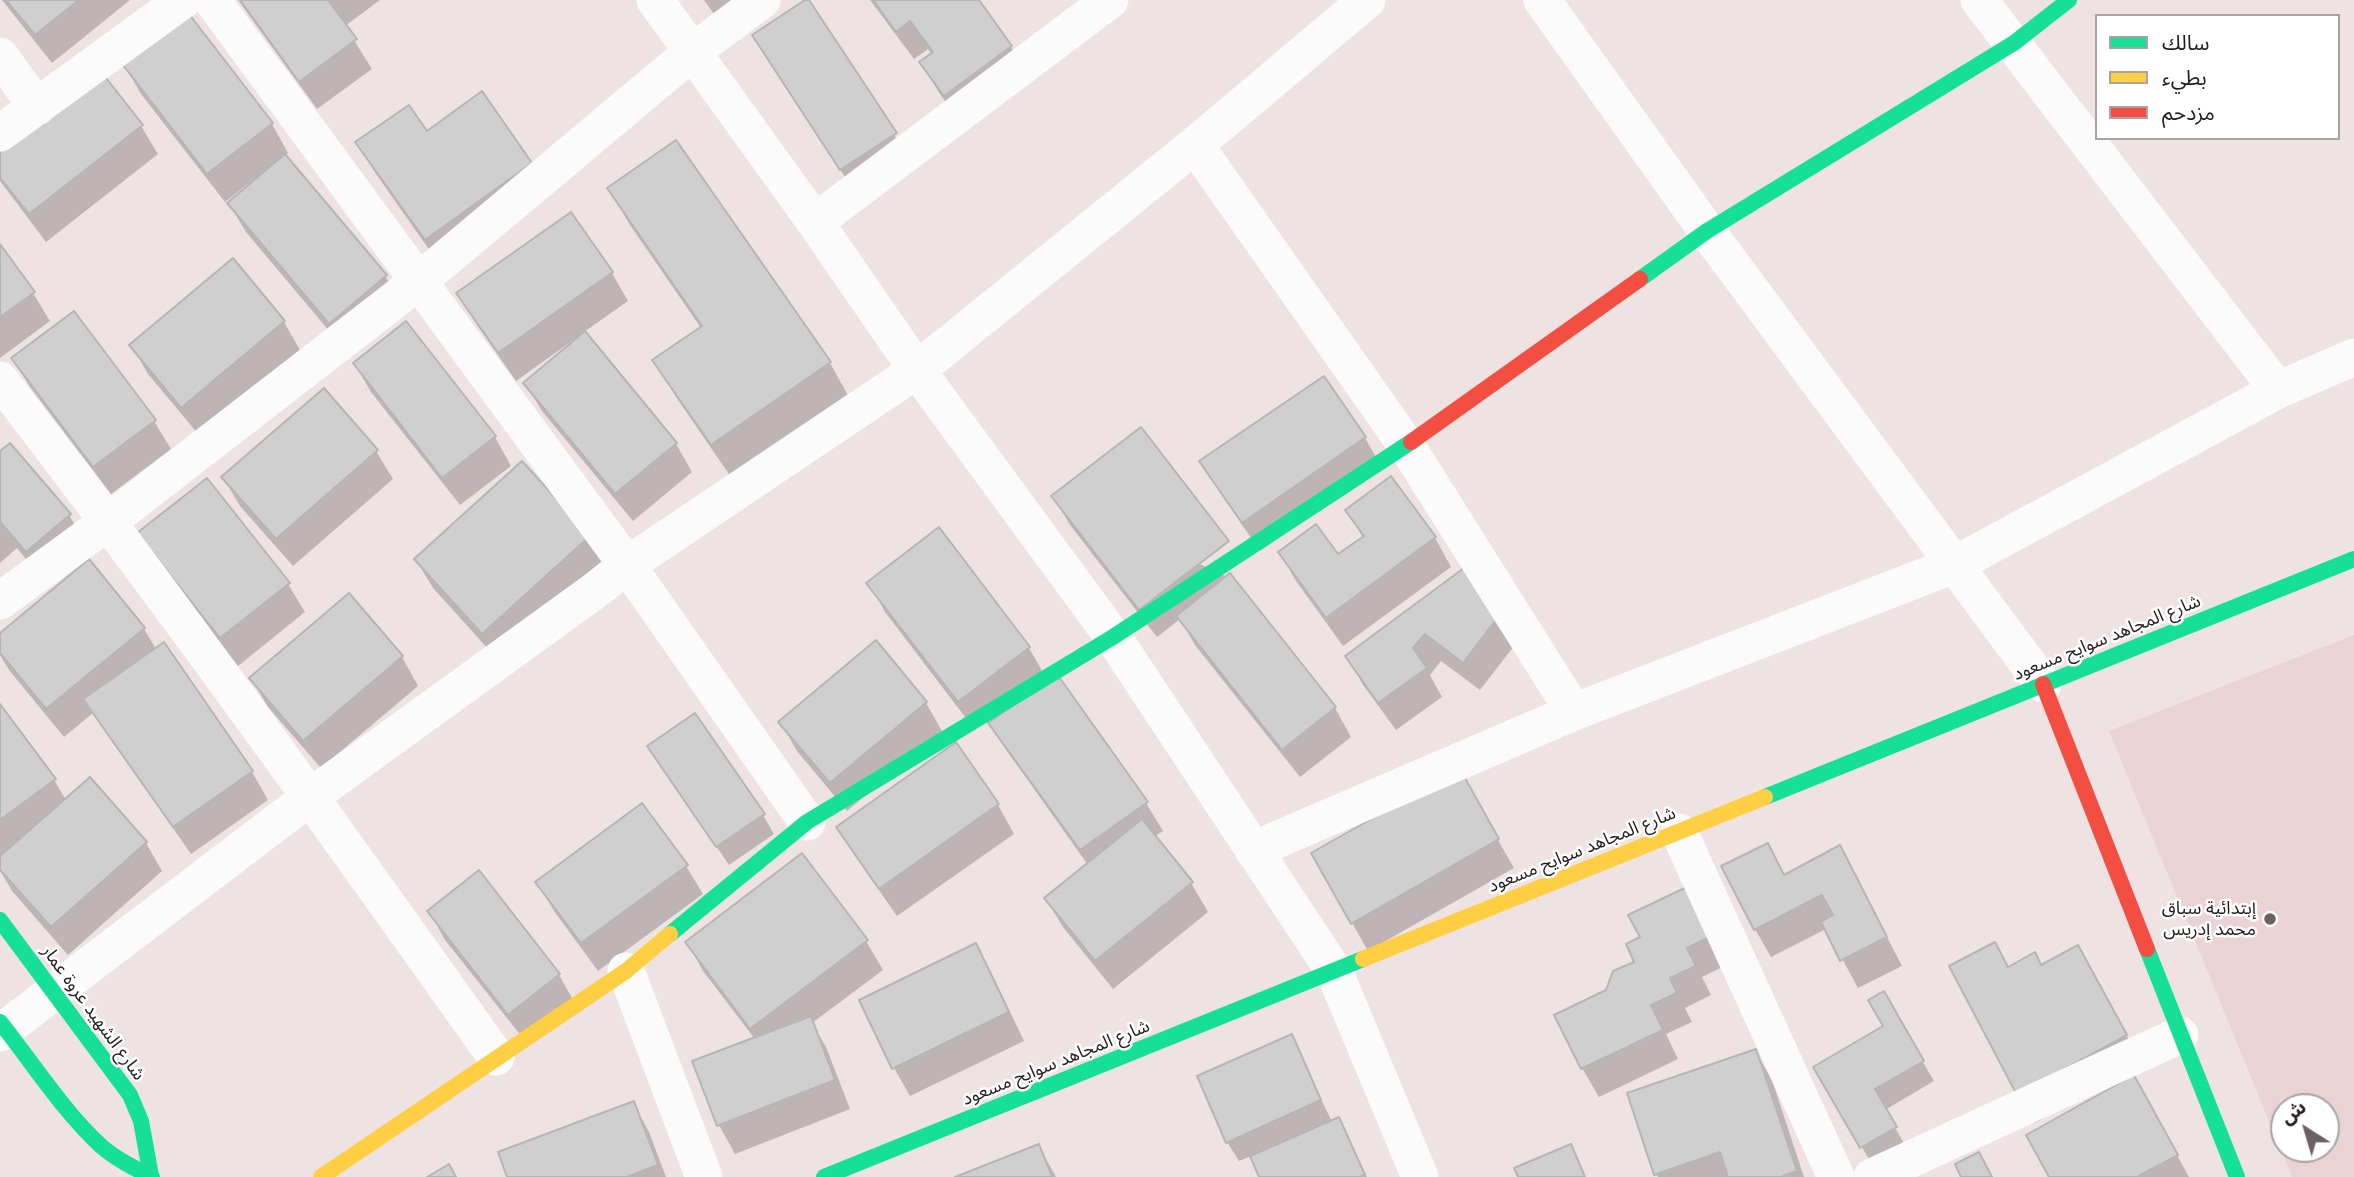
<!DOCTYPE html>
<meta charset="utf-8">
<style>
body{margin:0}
#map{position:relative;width:2354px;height:1177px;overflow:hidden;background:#eee2e3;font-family:"Fira Sans","Noto Sans Arabic",sans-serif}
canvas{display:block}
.legend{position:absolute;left:2095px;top:14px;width:245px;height:126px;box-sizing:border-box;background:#fff;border:2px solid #a7a4a5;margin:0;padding:9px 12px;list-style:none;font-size:21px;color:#241c1d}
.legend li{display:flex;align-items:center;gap:14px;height:35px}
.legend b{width:35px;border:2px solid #a7a4a5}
.north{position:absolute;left:2270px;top:1093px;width:70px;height:70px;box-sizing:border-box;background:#fff;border:2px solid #a7a4a5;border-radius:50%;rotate:323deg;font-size:19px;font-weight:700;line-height:28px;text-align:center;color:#241c1d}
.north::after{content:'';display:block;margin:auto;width:24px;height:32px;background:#6b6162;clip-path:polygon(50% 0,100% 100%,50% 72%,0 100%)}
</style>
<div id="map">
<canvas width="2354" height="1177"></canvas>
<ul class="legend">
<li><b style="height:9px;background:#16e098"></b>سالك</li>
<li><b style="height:9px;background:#ffcf43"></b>بطيء</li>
<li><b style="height:9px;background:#f24e42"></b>مزدحم</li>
</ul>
<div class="north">ش</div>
</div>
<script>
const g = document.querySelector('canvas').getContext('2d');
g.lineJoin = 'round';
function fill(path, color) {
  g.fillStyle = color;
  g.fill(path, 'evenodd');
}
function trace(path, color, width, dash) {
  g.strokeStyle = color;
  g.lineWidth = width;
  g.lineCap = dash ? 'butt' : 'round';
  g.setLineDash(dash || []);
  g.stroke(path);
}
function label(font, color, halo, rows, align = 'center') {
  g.font = font + ' "Fira Sans","Noto Sans Arabic",sans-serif';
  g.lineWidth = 5;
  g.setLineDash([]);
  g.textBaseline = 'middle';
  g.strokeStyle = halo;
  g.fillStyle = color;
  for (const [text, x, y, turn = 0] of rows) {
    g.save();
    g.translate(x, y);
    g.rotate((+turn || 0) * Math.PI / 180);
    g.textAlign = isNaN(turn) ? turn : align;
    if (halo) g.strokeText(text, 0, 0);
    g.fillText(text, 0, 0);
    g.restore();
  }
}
fill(new Path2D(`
 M2354,635V1177H2292L2109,731ZM2284,1107H2326V1149H2284Z`), '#e9d3d5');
fill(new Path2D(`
 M2,0H130L52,63Z
 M238,0H380L345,26L372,69L317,109Z
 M704,0H741L717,18Z
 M808,0L912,163L858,197L754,36Z
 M870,0H977L1011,47L1027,75L961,124L938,91L921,63L932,55L928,49L914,59Z
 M189,17L272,124L288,153L284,156L385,276L402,304L346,351L246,232L229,204L250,186L249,183L225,202L141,94L125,66Z
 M141,126L158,154L46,242L0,181V150Z
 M427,133L531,164L442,268L374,171L358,143Z
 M609,189L830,363L850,399L733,480L676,397L655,361L701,328L630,225Z
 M0,247L33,293L50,321L0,358Z
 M612,273L628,301L584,332L676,444L692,472L633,521L542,411L525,383L571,345L569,343L516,381L475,322L458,294Z
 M284,322L300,350L199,435L148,374L132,346Z
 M406,323L495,437L511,466L460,505L371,392L355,364Z
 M13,359L154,421L171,449L111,494L30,387Z
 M1323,378L1365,438L1381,466L1260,551L1218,490L1202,462Z
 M376,451L393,479L293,566L240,506L223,477Z
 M0,453L69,515L86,543L43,580L17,548L0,563Z
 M1390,478L1435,538L1451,567L1343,646L1296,581L1280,553L1338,557L1363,538L1347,510Z
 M1053,496L1232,579L1335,708L1351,737L1300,777L1195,645L1180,619L1157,637L1070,525Z
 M939,530L1029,648L1045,676L975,730L885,612L869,583Z
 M588,537L605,565L499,661L433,588L416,560Z
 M156,562L288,584L305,612L238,666Z
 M1464,571L1514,646L1480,690L1441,661L1430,675L1442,697L1396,730L1363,685L1347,656Z
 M349,595L402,657L418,686L321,768L268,707L251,678Z
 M144,629L156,649L163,644L252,772L268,800L191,854L93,713L64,737L9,670L0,655V635Z
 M926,703L942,731L847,811L797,751L781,723Z
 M0,707L54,780L66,800L90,779L146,843L162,871L68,955L12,891L0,870Z
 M991,723L1146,803L1163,831L1154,837L1191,883L1208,912L1113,989L1063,927L1046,899L1088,865L1007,751Z
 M956,745L998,805L1014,834L897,916L855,856L839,827Z
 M649,746L763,815L774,834L729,865Z
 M1459,772L1514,868L1368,951L1313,854Z
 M1767,845L1785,876L1840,847L1902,966L1858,988L1826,929L1771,957L1755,929Z
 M802,856L866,941L883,970L812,1023L826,1047L850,1109L735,1154L719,1125L695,1062L755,1039L703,971L687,942Z
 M686,866L703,894L598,971L554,911L537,882Z
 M1690,888L1729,964L1702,977L1711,995L1685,1008L1692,1022L1666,1034L1678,1059L1599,1097L1582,1068L1607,992L1637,963L1642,938Z
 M429,911L559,975L575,1003L526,1042L445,940Z
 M976,945L992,974L1024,1041L910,1096L894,1068Z
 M2008,969L2094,976L2142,1064L2035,1123L2019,1094Z
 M1883,994L1934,1081L1885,1110L1906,1147L1873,1166L1815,1067L1885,1027Z
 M1291,1036L1332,1122L1339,1119L1367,1177H1261L1251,1156L1239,1161L1227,1142Z
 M1756,1052L1772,1080L1804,1177H1658L1656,1174Z
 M633,1103L649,1132L666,1177H509Z
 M2150,1106L2189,1177H2051Z
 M1039,1146L1056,1177H960Z`), '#0003');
const building = new Path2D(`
 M6,0H79L35,35Z
 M240,0H328L357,39L299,82Z
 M805,0H809L897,133L840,170L752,35Z
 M873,0H979L1012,46L944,96L919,62L933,52L910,21L896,32Z
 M189,14L273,123L207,174L123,65Z
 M99,69L143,125L29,214L0,178V147Z
 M482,91L532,163L425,240L355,142L409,105L427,131Z
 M676,140L831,362L711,445L652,360L702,326L607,188Z
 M285,154L387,275L329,324L227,203Z
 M571,212L613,272L498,353L456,293Z
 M0,244L35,292L0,317Z
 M233,258L285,321L181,408L129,345Z
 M74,311L156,420L93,467L11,358Z
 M406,321L496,436L442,478L353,363Z
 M585,331L677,443L615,494L523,383Z
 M1324,376L1366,437L1242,523L1199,461Z
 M324,388L378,450L276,539L221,477Z
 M1141,427L1229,541L1139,610L1051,496Z
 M10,443L71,514L26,552L0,522V451Z
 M522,461L590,536L482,634L414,559Z
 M1391,476L1436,537L1326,618L1278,552L1316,524L1338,554L1364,536L1345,510Z
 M207,478L290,583L220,638L137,533Z
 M939,527L1030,647L958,702L866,583Z
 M89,559L145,628L46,709L0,653V633Z
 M1464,568L1499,616L1463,663L1425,634L1413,648L1427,668L1378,703L1345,656Z
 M1230,573L1336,707L1282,750L1176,616Z
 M349,593L403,656L303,741L249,678Z
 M876,640L927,702L830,783L778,722Z
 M164,642L253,771L173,827L83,699Z
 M1057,674L1148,802L1080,850L988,723Z
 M0,704L56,779L0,820Z
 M695,713L765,814L716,847L647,746Z
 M956,742L999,804L879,889L836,827Z
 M1460,769L1499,839L1351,924L1311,853Z
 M90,777L147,842L51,927L0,870V856Z
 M642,803L688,865L581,943L535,882Z
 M1142,819L1193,882L1095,961L1044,898Z
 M1768,843L1784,875L1840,845L1887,937L1840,961L1821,922L1833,915L1822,895L1754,930L1721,866Z
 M802,853L868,940L750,1029L685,942Z
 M479,870L560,974L508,1015L427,911Z
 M1691,885L1714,935L1687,948L1696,966L1670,978L1677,993L1651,1005L1663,1030L1581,1069L1554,1015L1606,990L1613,971L1634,962L1626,944L1640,937L1628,915Z
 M1995,942L2008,967L2035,952L2041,965L2078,945L2127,1035L2017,1095L1949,966Z
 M976,943L1009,1012L892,1069L859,1000Z
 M1884,991L1924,1061L1875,1089L1897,1127L1860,1148L1813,1067L1883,1026L1868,1000Z
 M811,1016L835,1080L717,1126L692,1061Z
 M1292,1034L1321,1100L1226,1143L1197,1076Z
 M1756,1049L1797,1171L1780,1177H1728L1720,1152L1654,1175L1627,1093Z
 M2134,1075L2178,1155L2137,1177H2049L2026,1135Z
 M634,1101L658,1165L627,1177H507L498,1152Z
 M1339,1117L1365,1175L1359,1177H1259L1250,1156Z
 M1039,1144L1052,1177H955Z
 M1571,1144L1585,1177H1518L1514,1168Z
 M1979,1152L1992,1177H1961L1955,1164Z
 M449,1164L456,1177H427Z`);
fill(building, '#d0cfd0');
trace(building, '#b6b5b6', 2);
trace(new Path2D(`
 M212,0L627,565L807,822
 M655,0L815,222L917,370L1113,637L1334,971L1420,1177
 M1542,0L1707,231L2043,684
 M1979,0L2278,390
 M0,56L37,107
 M0,133L183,0
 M1195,145L1406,445L1574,712
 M815,222L1110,0
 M0,380C171,602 334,829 496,1057
 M0,601L109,521L419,281L691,53L762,0
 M1679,832L1836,1177
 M1253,850L1574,712L1954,565L2278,390L2354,357
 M626,971L704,1177
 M0,1033L310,797L597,589L627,565L917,370L1195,145L1367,0
 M1872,1177L2180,1035`), '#fcfbfb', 37);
trace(new Path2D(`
 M1640,279L1707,231L2014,43L2069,0
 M1765,797L2354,559
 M0,920L130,1095L141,1121L151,1176
 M670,934L807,822L1113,637L1411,442
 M2147,949L2237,1177
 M0,1022C32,1062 63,1111 101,1146C116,1159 134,1168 152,1177
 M824,1177L1363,959`), '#16e098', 16);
trace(new Path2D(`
 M1363,959L1765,797
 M321,1177L626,971L670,934`), '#ffcf43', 16);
trace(new Path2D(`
 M1411,442L1640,279
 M2043,684L2147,949`), '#f24e42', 16);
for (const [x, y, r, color] of [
 [2270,919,7,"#6b6162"]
]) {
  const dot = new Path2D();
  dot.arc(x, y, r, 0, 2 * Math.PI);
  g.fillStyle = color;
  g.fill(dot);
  trace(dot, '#fff', 2.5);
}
label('18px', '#241c1d', '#fff', [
 ["شارع المجاهد سوايح مسعود",2107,638,-22],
 ["شارع المجاهد سوايح مسعود",1582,850,-22],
 ["شارع الشهيد عروة عمار",93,1013,54],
 ["شارع المجاهد سوايح مسعود",1056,1063,-22]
]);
label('18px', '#241c1d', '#fff', [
 ["إبتدائية سباق",2256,909],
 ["محمد إدريس",2256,930]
], 'right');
</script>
